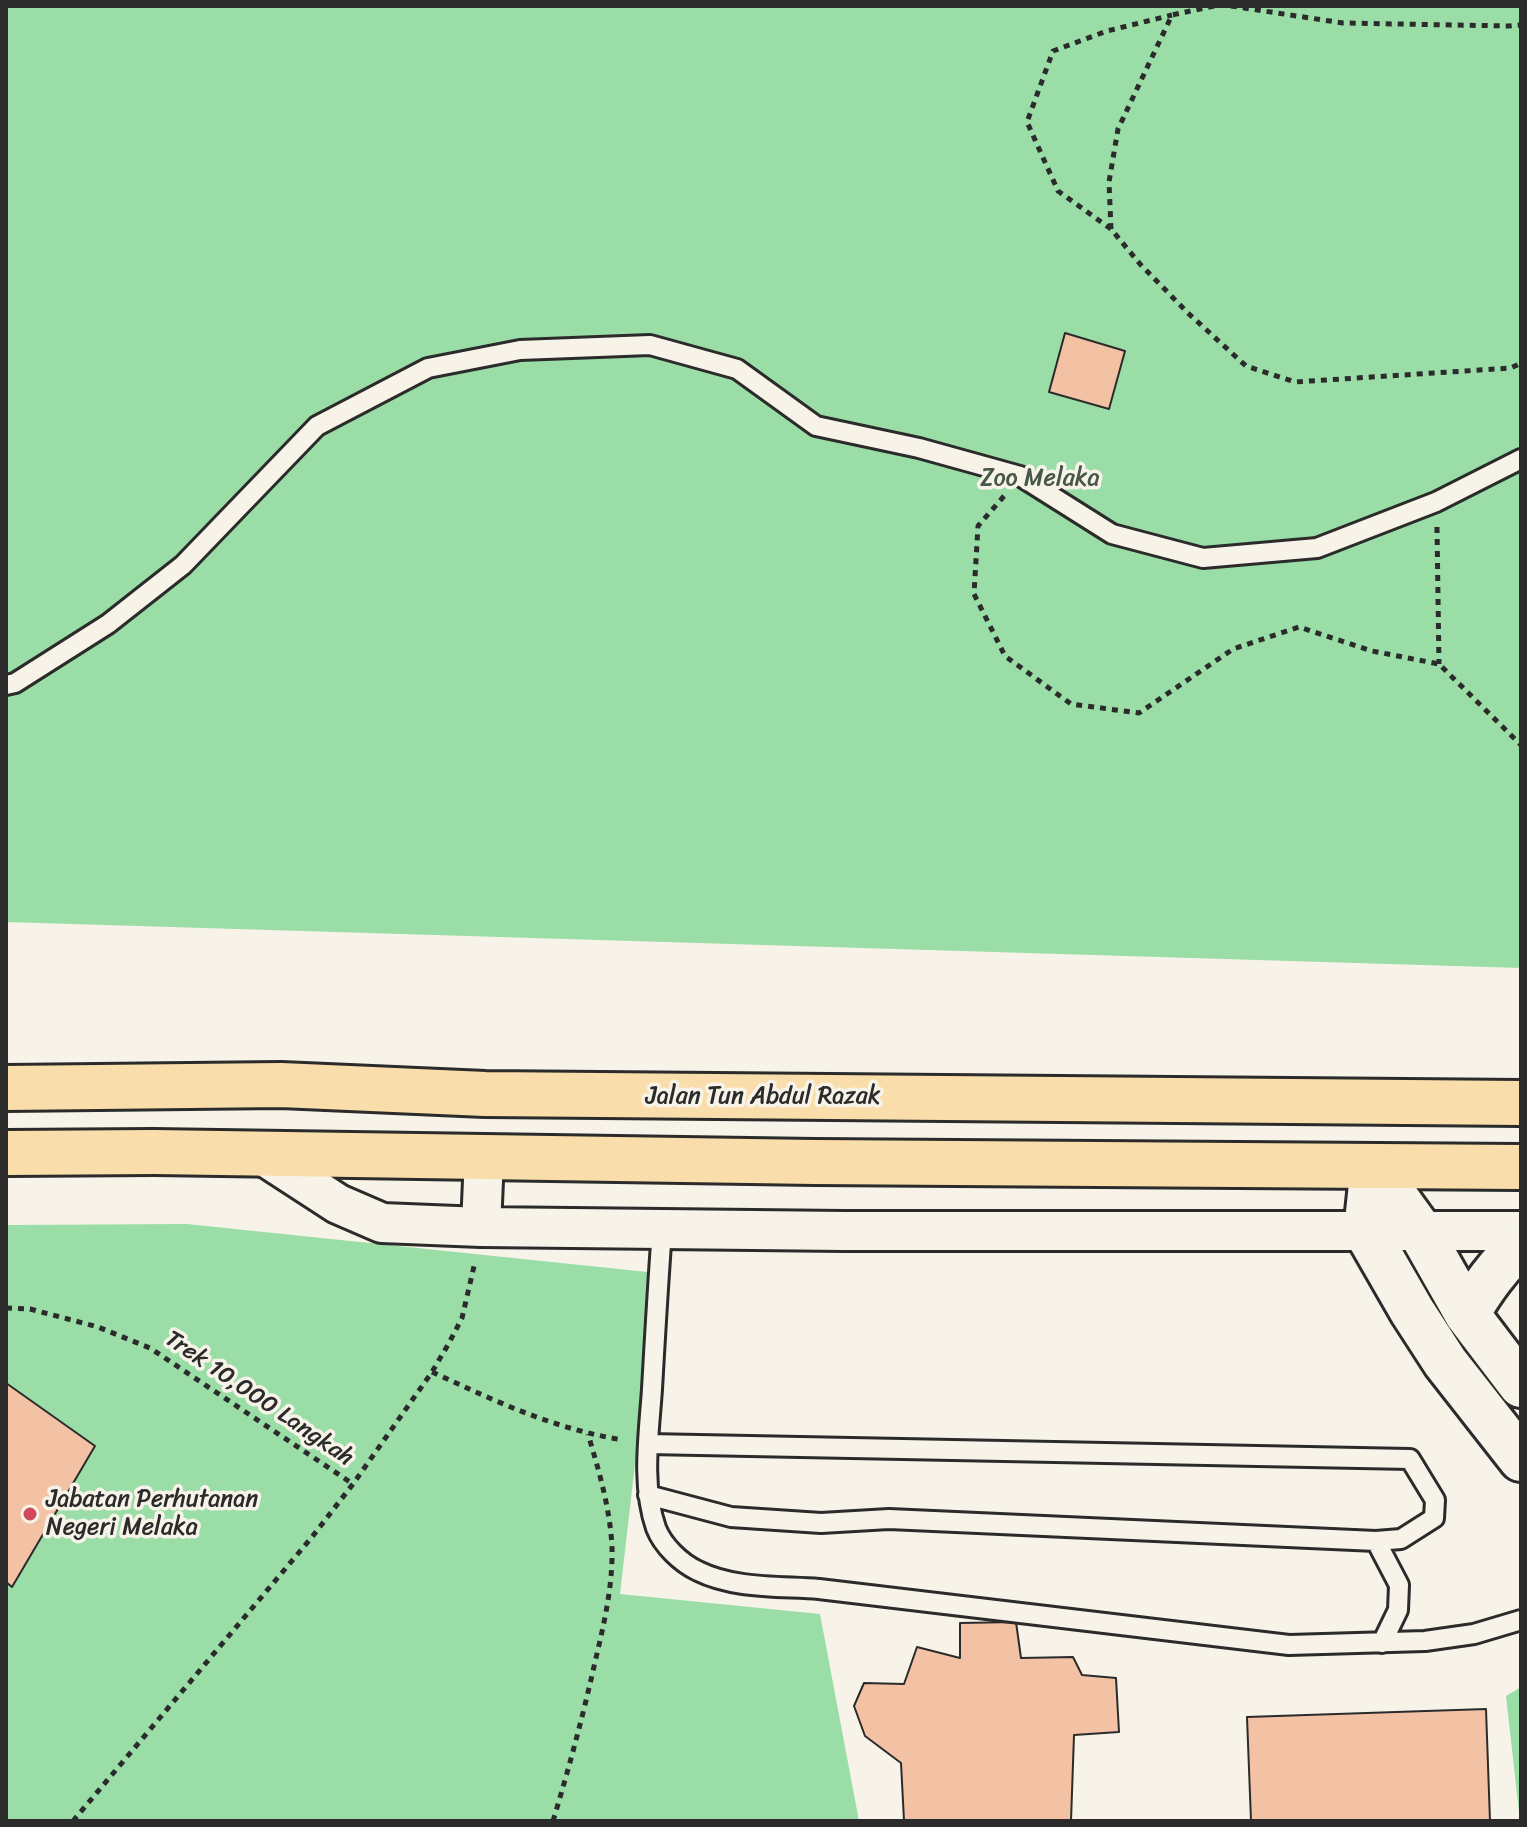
<!DOCTYPE html>
<style>
body{margin:0}
#map{position:relative;width:1527px;height:1827px;overflow:hidden;background:#f7f3e8;font-family:Sriracha,sans-serif}
canvas{display:block}
.frame{position:absolute;inset:0;border:8px solid #2b2b2b;pointer-events:none}
</style>
<div id="map">
<canvas width="1527" height="1827"></canvas>
<div class="frame"></div>
</div>
<script>
const g = document.querySelector('canvas').getContext('2d');
g.lineJoin = 'round';
function fill(path, color) {
  g.fillStyle = color;
  g.fill(path, 'evenodd');
}
function trace(path, color, width, dash) {
  g.strokeStyle = color;
  g.lineWidth = width;
  g.lineCap = dash ? 'butt' : 'round';
  g.setLineDash(dash || []);
  g.stroke(path);
}
function label(font, color, halo, rows, align = 'center') {
  g.font = font + ' Sriracha,sans-serif';
  g.lineWidth = 7;
  g.setLineDash([]);
  g.textBaseline = 'middle';
  g.strokeStyle = halo;
  g.fillStyle = color;
  for (const [text, x, y, turn = 0] of rows) {
    g.save();
    g.translate(x, y);
    g.rotate((+turn || 0) * Math.PI / 180);
    g.textAlign = isNaN(turn) ? turn : align;
    if (halo) g.strokeText(text, 0, 0);
    g.fillText(text, 0, 0);
    g.restore();
  }
}
fill(new Path2D(`
 M6,6H1521V968L6,922Z
 M187,1224L657,1273L620,1594L820,1614L859,1821H6V1225Z
 M1521,1687V1821H1520L1506,1696Z`), '#9adda7');
const building = new Path2D(`
 M1065,333L1125,351L1109,409L1049,392Z
 M6,1383L95,1446L12,1587L6,1582Z
 M1016,1622L1021,1658L1073,1657L1082,1675L1116,1678L1119,1732L1074,1735L1071,1821H904L901,1763L865,1736L854,1706L864,1683L904,1684L917,1647L960,1658V1623Z
 M1486,1709L1490,1821H1251L1247,1717Z`);
fill(building, '#f3c1a4');
trace(building, '#2b2b2b', 2);
const lane = new Path2D(`
 M6,685L15,683L108,624L183,565L317,426L428,368L520,350L650,345L737,369L816,426L919,448L1020,476L1112,534L1203,558L1317,548L1436,502L1521,459
 M662,1230C658,1283 655,1336 652,1389C649,1434 641,1485 656,1528C663,1546 681,1563 698,1571C734,1589 780,1586 819,1589L1289,1645L1425,1641L1474,1634L1521,1620
 M648,1495L731,1517L821,1523L889,1519L1376,1541L1401,1539L1434,1518L1435,1500L1410,1459L648,1444
 M1376,1541L1399,1585L1398,1610L1382,1643`);
const street = new Path2D(`
 M261,1154L338,1204L382,1223L481,1227L844,1231H1521
 M481,1227L484,1157`);
const secondary = new Path2D(`
 M1373,1166L1366,1231L1412,1311L1445,1362L1521,1459
 M1373,1166L1420,1231L1467,1314L1521,1385
 M1467,1314C1482,1289 1498,1265 1521,1246`);
const highway = new Path2D(`
 M6,1088L281,1085L485,1094L1521,1103
 M6,1153L154,1152L815,1162L1521,1167`);
trace(lane, '#2b2b2b', 24);
trace(street, '#2b2b2b', 44);
trace(secondary, '#2b2b2b', 50);
trace(highway, '#2b2b2b', 50);
trace(new Path2D(`
 M1214,6L1172,15L1118,129L1109,182L1111,229L1140,264L1188,313L1246,366L1295,382L1511,368L1521,363
 M1231,6L1343,23L1509,26L1521,25
 M1111,229L1058,191L1027,122L1053,51L1107,31L1172,15
 M1004,496L978,526L974,594L1005,656L1071,704L1139,713L1233,649L1299,627L1372,651L1439,664L1521,745
 M1437,527L1439,664
 M6,1308L30,1309L98,1327L150,1348L353,1484
 M432,1372C495,1401 554,1429 623,1440
 M73,1821L312,1537L353,1484L432,1372L449,1343L462,1318L475,1262
 M553,1821C569,1768 583,1716 595,1662C604,1624 613,1586 612,1547C610,1508 599,1471 588,1434`), '#2b2b2b', 5, [6, 6]);
trace(lane, '#f7f3e8', 18);
trace(street, '#f7f3e8', 38);
trace(secondary, '#f7f3e8', 44);
trace(highway, '#f9deab', 44);
for (const [x, y, r, color] of [
 [30,1514,8,"#d1495b"]
]) {
  const dot = new Path2D();
  dot.arc(x, y, r, 0, 2 * Math.PI);
  g.fillStyle = color;
  g.fill(dot);
  trace(dot, '#f7f3e8', 3);
}
label('24px', '#47584a', '#f7f3e8', [
 ["Zoo Melaka",1040,479]
]);
label('24px', '#2b2b2b', '#f7f3e8', [
 ["Jalan Tun Abdul Razak",763,1097],
 ["Trek 10,000 Langkah",259,1399,34]
]);
label('24px', '#2b2b2b', '#f7f3e8', [
 ["Jabatan Perhutanan",46,1500],
 ["Negeri Melaka",46,1528]
], 'left');
</script>
